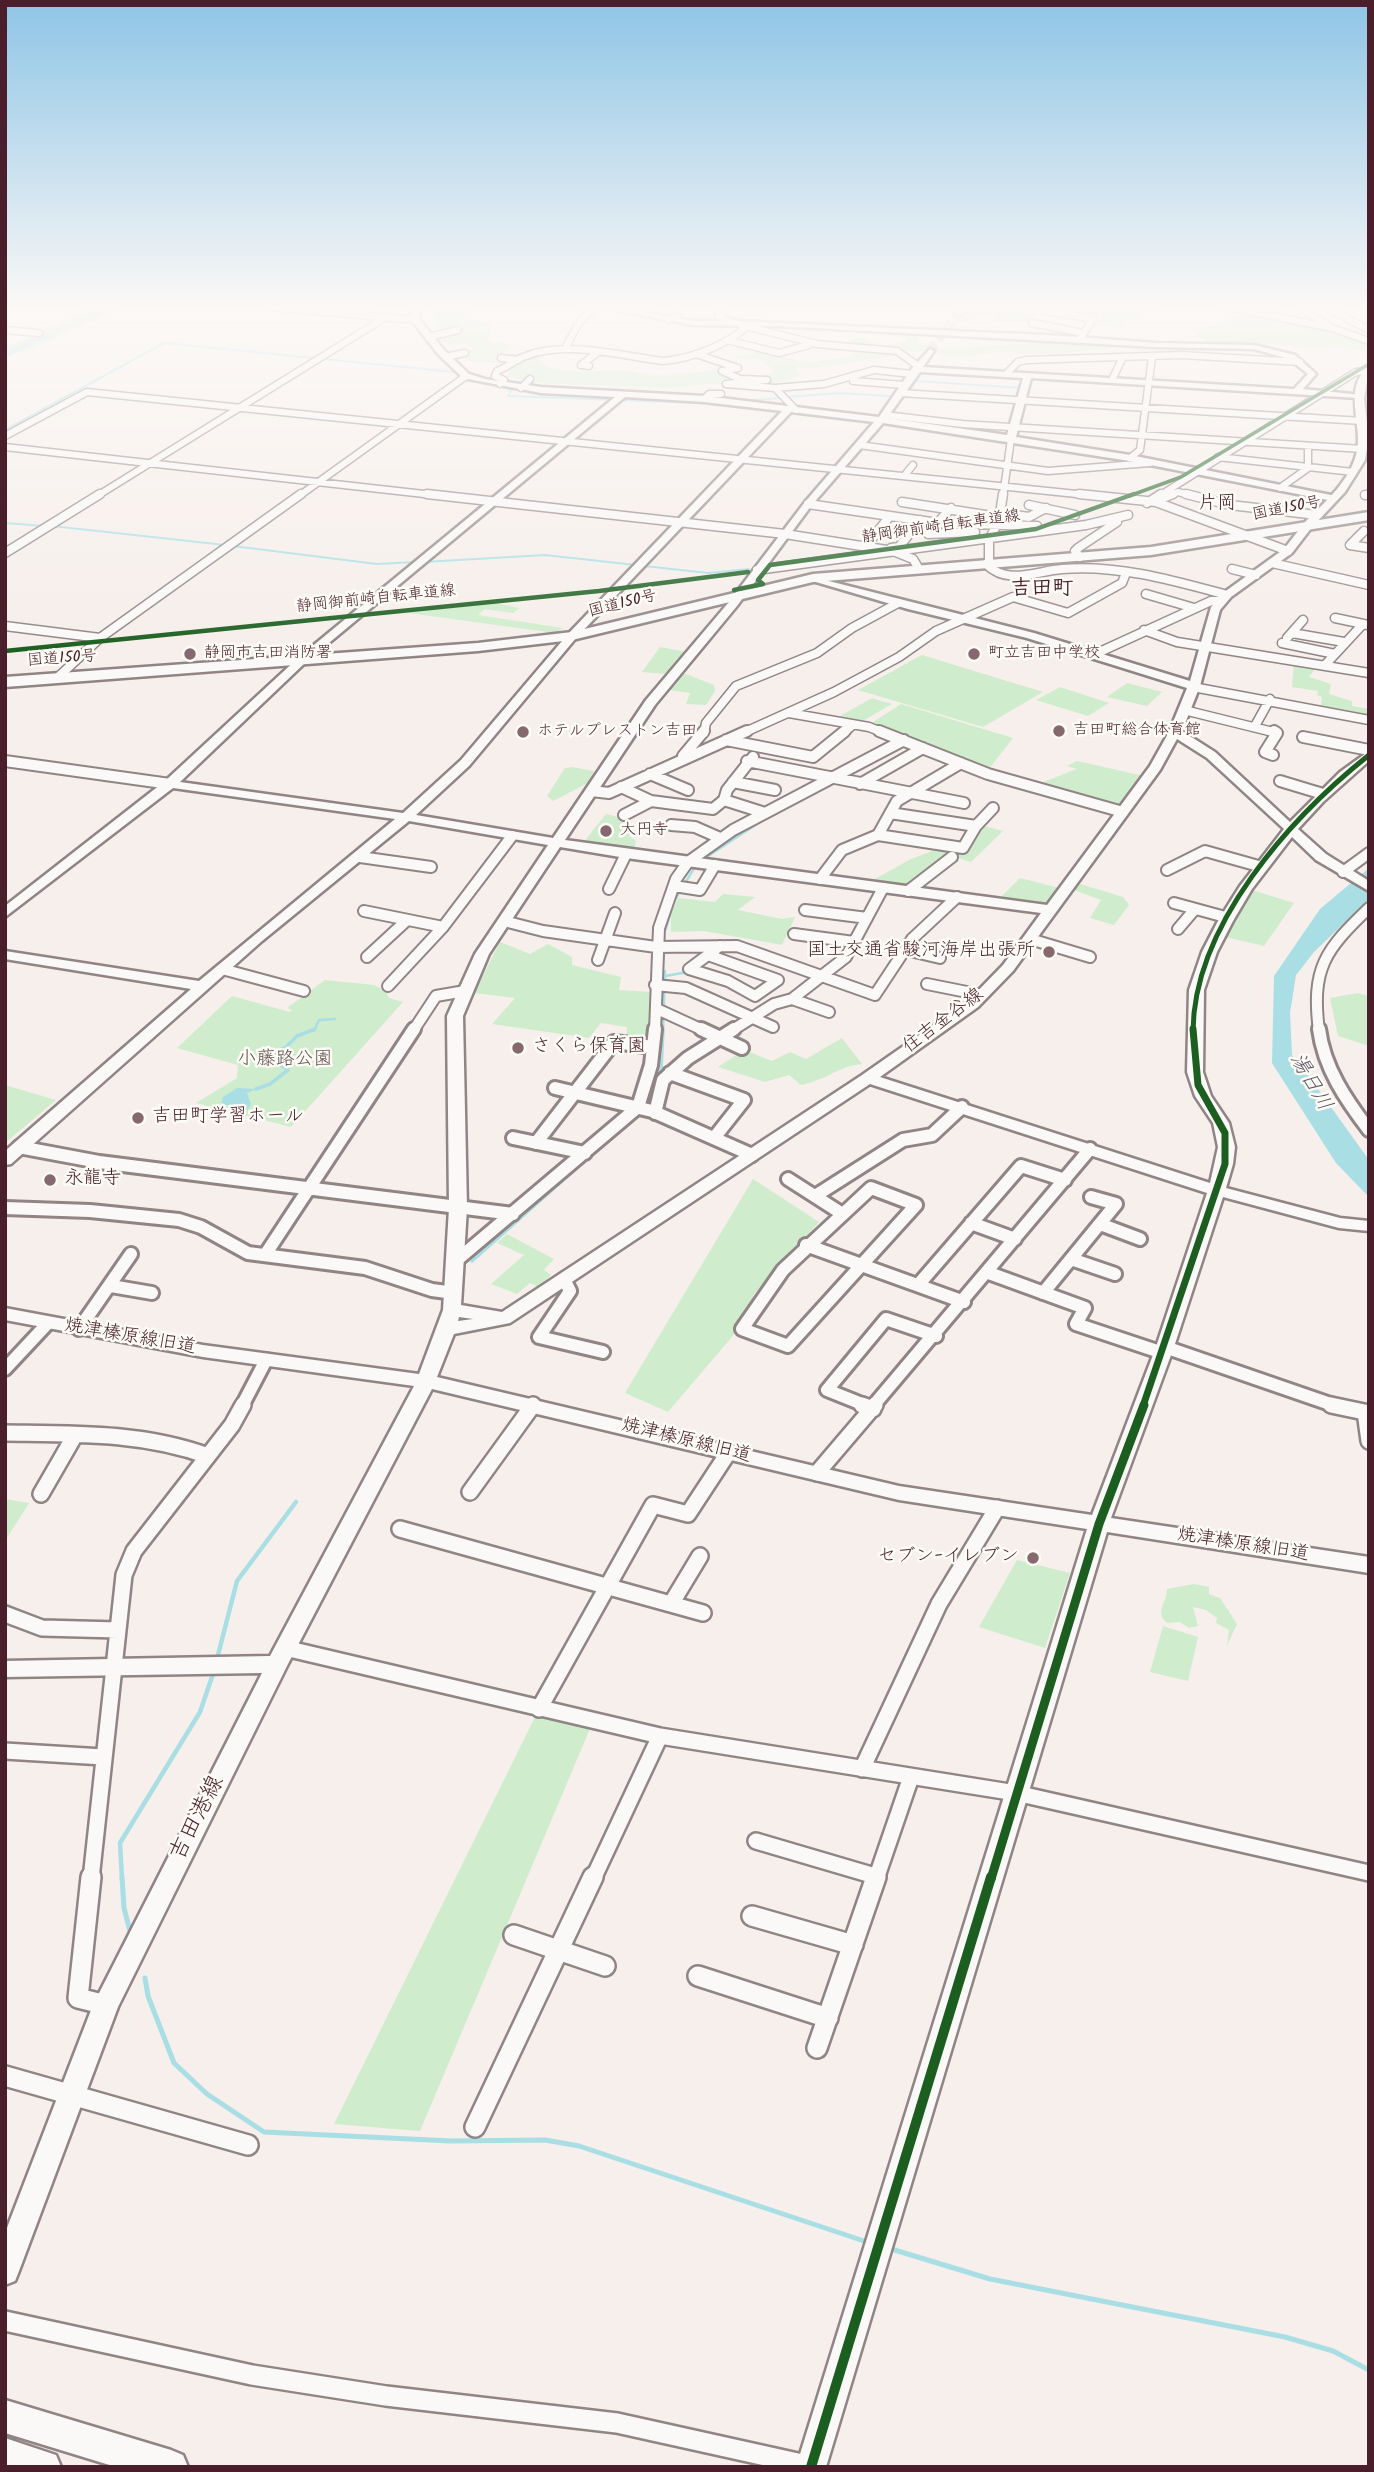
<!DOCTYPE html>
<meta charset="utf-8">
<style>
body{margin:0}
#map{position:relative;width:1374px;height:2472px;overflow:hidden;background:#f6efeb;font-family:Kalam,sans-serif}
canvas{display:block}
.frame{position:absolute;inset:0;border:7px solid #4a1f2b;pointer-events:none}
</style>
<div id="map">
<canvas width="1374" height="2472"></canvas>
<div class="frame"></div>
</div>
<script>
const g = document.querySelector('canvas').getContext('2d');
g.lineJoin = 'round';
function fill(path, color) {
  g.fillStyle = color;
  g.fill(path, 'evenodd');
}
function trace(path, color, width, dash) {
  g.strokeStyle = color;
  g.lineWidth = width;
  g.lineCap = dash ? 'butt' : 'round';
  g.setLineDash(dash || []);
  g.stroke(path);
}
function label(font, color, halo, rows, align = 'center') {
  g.font = font + ' Kalam,"Klee One",sans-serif';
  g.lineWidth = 5;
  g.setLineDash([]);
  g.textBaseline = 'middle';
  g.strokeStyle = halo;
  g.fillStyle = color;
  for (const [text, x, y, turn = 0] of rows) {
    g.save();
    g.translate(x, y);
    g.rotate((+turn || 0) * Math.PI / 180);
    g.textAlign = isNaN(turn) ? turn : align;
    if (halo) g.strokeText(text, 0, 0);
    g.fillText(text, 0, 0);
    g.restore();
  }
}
fill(new Path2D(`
 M95,307H123L26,352L5,351V348Z
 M442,307L472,308L463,315L464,318L493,323L485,327L491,331L488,341L510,344L511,347L500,355L536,351C539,384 611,365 633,372C657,379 687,374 712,370C734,367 749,385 775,371L759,359L733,358L764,351L805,363L856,356L852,354L855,351L826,348L833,343L830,341L848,343L857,338H869L870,342L886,345L908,341L905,336L919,337V345H933L928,351L898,352L901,355L814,368L798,367L796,369L800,375L796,378L761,385L705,384L677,388L534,383L508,377L509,363C493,361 480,365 465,360L463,358L474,348L461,344L448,345L435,338L445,331L437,326L438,320L432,315V310Z
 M970,307H1040L1030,322H999L994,319L997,317L994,314L953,323Z
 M1158,307L1153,309V313L1139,314L1137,318L1123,322L1129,328L1097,324L1101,316L1064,308Z
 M1200,307C1256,307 1316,325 1369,343V353L1336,347L1314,349L1263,344L1200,345L1235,349L1135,351L1132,347H1125L1053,354L992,352C986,356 950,359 941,355C938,353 936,351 933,350L1046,342L1097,345L1103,342L1211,343L1196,336L1198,329L1226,323L1227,319L1244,314Z
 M495,603L520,608L513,613L485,609L478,615L563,628L555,633L408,613Z
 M660,647L687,652L667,674L642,672Z
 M922,655L1043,692L983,727L858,690Z
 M1294,663L1317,666L1309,677L1331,684L1329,694L1352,701V706L1369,709V717L1321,707L1322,697L1317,695L1318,691L1292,687Z
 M683,673L714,685L715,691L706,705L686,704L690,693L669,690Z
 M1127,683L1162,692L1147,706L1107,697Z
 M1060,687L1109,703L1088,716L1036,700Z
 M872,698L892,704L861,722L840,716Z
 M901,704L1013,738L988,770L870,724Z
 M1077,761L1144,776L1116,807L1041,783L1077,769L1067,766Z
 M572,767L594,771L590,782L553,801L547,796L565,768Z
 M606,814L623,818L621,825L632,828L629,836L636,841L634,851L583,843Z
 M984,826L1003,831L971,862L955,857L906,889L868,883L909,860L942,847L965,849Z
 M1020,878L1059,888L1048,904L1043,905L999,899Z
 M1080,884L1123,897L1129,905L1114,925L1090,918L1101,900L1074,890Z
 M1252,890L1294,903L1264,946L1226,937Z
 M723,894L755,897L738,910L782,919L795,917L782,945L704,931L671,932V913L678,898L715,902Z
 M500,942L530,954L548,944L572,957V965L621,977L619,990L652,992L647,1043L626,1042L627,1027L601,1023L589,1038L492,1024L515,998L474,993Z
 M325,980L374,985L386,991L389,998L403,1002L291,1127L196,1103L237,1078L238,1065L177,1048L232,996L290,1012L292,1010L287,1008Z
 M1358,993L1369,996V1046L1338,1036L1330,998Z
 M842,1038L862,1064C839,1066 824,1081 801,1085L789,1075L765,1082L718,1067L744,1050L772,1061L790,1052L806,1059Z
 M5,1085L56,1100L5,1143Z
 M753,1179L819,1222L754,1294L742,1325L668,1412L625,1393Z
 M507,1234L554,1259L544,1270L551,1275L538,1287L530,1283L517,1294L491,1284L524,1255L497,1243Z
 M5,1499L29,1503L5,1541Z
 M1017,1560L1070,1573L1045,1648L979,1627Z
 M1194,1584L1209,1587V1594L1220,1598L1237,1624L1227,1646L1229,1630L1216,1623L1217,1618L1206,1610L1193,1607L1198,1626L1189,1628L1180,1622L1167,1623C1154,1612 1167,1603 1167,1589Z
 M1163,1626L1198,1637L1188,1681L1150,1672Z
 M537,1713L592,1724L420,2131L334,2124Z`), '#cfedcc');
fill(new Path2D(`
 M1369,868V899L1314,952L1296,975L1290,1013L1292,1055L1321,1110L1369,1169V1197L1336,1163L1272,1063L1274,976L1320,909Z
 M237,1088L256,1089L247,1093L251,1104L246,1112L221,1103L223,1097Z`), '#a8dee4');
trace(new Path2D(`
 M1322,329L1339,333
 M457,374L512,390L508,396L700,403L707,400
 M787,397L839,393L906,397L916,381L1023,388
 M742,401L780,398
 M5,430L164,343L454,372
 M5,523L44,526
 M52,526L225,545
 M233,546L377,564L416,562
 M424,562L545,555L708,573L749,569`), '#a8dee4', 2);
trace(new Path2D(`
 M702,860L766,818
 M666,929L673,903L696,865
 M665,976L688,972
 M314,1031L319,1020L335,1019
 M663,1031L665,971`), '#a8dee4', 2.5);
trace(new Path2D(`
 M256,1089L270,1084L288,1070L277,1063L263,1065L260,1059L286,1047L297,1036L315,1029
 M646,1106L661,1070L663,1029
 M472,1261L607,1141`), '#a8dee4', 3.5);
trace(new Path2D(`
 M5,1605L40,1620L57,1621
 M218,1655L237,1581L296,1502
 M122,1879L120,1843L200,1712L213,1674`), '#a8dee4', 4.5);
trace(new Path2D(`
 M122,1877L124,1908L130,1931
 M145,1978L148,1996L174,2063L207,2094L264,2132L451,2141L545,2140L579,2146L870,2243
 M888,2248L990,2279L1285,2337L1333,2351L1369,2370`), '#a8dee4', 5);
fill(new Path2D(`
 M104,307H114L5,358V352Z
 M1302,1074L1308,1075L1369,1160V1178L1362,1177L1293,1079Z`), '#a8dee4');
trace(new Path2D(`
 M930,351L958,313`), '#d4c5c5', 9, [9, 4.5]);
const streetFar5 = new Path2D(`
 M268,307L416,320
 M1228,307L1332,328
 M1299,307L1332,328L1369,341
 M1325,307L1369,330
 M1042,310L1093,319L1080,339
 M668,320L678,316
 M1032,323L1084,333
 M741,325L817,344L897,351L918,366
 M5,330L39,333
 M428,337L458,330
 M727,340L779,353L809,345
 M565,349L577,326L593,307
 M696,354L735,367
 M445,357L465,353
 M501,358L519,360
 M589,366L581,365L597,353
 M738,368L722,371L740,379L767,380L726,384L775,388
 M1006,374L1018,362L1026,360L1182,355L1300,362
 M1112,380L1122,359
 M853,381L904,385
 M500,384L504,380L495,376L497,371C508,367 516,359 526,356C567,340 621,356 663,361C691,359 727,345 747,326
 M521,388L530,379
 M900,393L1362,421
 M704,399L709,394H721
 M796,410L775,388L824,384L874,370L912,374
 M885,415L962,424L1363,449
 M5,436L87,392L1096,496
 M859,445L1048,471L1150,463
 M5,447L442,496
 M1218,457L1353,472
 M1130,458L1140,450L1152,357
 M904,476L913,465
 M1280,488L1308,468V446
 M1365,495H1369
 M97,496L386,317
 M299,496L466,376
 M1003,496L1011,439
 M1159,496L1356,372L1369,371
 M1169,496L1178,492L1193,496`);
const streetFar4 = new Path2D(`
 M427,494L785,534L893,551L913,559L919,569
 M1079,494L1156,502L1288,551
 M1186,494L1230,505L1317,515
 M1365,495H1369
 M1163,498L1173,494
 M902,502L998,517
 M1147,503L1161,494
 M808,504L938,523L1037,526
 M1029,505L1075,515
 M951,508L928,534L975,532
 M999,513L1029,517L1046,508
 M1364,531L1350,545L1369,548
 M866,546L890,516
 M891,548L899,547L920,520
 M5,553L100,494
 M1080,557L1075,551L1078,548L1117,522
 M1272,563L1369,585
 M986,564C1008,586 1036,571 1062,569C1117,564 1175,581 1227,595
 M989,564V540L999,520L1003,494
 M1232,569L1256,575
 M757,570L1086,525L1128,515
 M1146,594L1194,608
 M1335,618L1368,625
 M5,626L100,638
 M1144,630L1177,642L1369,673
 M1292,633L1344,642
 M1287,638L1303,620
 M1282,643L1335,654
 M1093,655L1211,601H1221
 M1325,665L1363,624
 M57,678L100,638L301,494
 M1193,687L1369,720
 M1184,710L1277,733
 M789,713L869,727L884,733
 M1255,726L1270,699
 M704,733L706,723L736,686L817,653L852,628L898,603
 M743,733L834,692L899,657L936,631L1013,597L1068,613L1122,583L1126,573
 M843,733L853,725`);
const streetFar3 = new Path2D(`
 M879,731L988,774L1123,812
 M1303,737L1369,750
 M726,740L813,757L845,731
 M1273,755L1265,752L1277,733L1274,731
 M683,756L704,731
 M753,757L727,790L724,800L765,813
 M5,761L170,784
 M747,761L964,803
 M650,774L688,790
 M1280,781L1323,794
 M733,782L775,790
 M860,784L923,748
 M621,787L651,801L713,809L724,800
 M591,791L609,793L747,731
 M890,813L976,826
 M624,815L651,801
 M671,825L695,827L720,838
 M878,835L963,848L976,826L993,808
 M360,857L431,867
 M1167,870L1205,851L1262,867
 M1343,872L1369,853
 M820,879L842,850L878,835L897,801L961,763
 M674,886L700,890L715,865
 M609,889L626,854
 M908,891L952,857
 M1174,903L1229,918
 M805,910L867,918
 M364,911L443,927L388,986
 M504,921L543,931L656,947L737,946L875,995L912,939L957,897
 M443,927L512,836
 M1178,929L1195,909
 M794,934L854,942
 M1030,939L1090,957
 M906,950L940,958
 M708,955L778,980L755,996L728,981L689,969L720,946
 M367,957L406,921
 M598,960L615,913
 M222,969L304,991
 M927,984L982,995
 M655,985L686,988L773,1027
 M792,999L829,1012
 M657,1009L705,1031
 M413,1031L436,996L465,991
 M655,1031L659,928L676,879L688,862L733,830L904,740
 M731,1031L774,1004L792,999L846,957L883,888
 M1319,1031C1311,968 1325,950 1369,908`);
const streetFar2 = new Path2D(`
 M701,1029L742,1048
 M1319,1029C1324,1068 1346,1100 1369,1130
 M670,1073L744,1100L714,1138
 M555,1088L652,1111L752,1155
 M655,1113L663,1080L688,1058L734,1029
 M513,1138L585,1153
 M536,1143L614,1042L653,1047
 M19,1147L99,1162L513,1214
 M788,1179L841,1213
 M871,1188L916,1205L788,1346L742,1329L783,1270Z
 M815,1196L903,1140L932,1135L962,1107
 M5,1208L90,1211L179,1220L201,1227L248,1253L365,1268L432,1290L454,1293
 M971,1223L1015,1239
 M1100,1224L1140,1239
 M806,1245L964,1302
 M265,1255L414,1029
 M1071,1259L1115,1274
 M457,1260L638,1107L651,1065L655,1029
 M989,1273L1085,1308L1076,1324L1163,1353
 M564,1279L570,1291L539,1337L603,1352
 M918,1285L1021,1166L1065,1180
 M111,1286L152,1293
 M1043,1293L1116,1204L1091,1197
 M79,1329L131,1254
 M1165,1347L1336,1406
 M5,1369L48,1323
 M242,1406L266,1360
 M867,1406L827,1390L886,1319L936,1336
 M873,1406L1090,1149`);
const streetFar1 = new Path2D(`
 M862,1405L873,1409
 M1331,1405L1369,1413
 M1365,1412L1369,1441
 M5,1433C74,1434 142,1432 208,1456
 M817,1473L875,1405
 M470,1492L533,1405
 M41,1494L75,1435
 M400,1529L703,1613
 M671,1604L700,1556
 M5,1614L42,1628L118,1630
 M285,1648L660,1736L1016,1793L1369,1873
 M539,1709L653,1505L688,1514L728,1453
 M5,1751L103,1757
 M862,1769L939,1604L997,1508
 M756,1841L875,1876
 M91,1879L124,1575L134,1551L232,1425L243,1405
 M593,1879L660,1736
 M876,1879L911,1777`);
const street = new Path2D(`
 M91,1877L78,1998L106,2005
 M752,1916L853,1945
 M514,1935L605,1966
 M698,1976L828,2018
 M817,2048L876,1877
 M5,2076L248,2145
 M475,2127L593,1877
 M5,2321L252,2375L386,2396L617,2423L811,2466`);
const secondary = new Path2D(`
 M410,307H418L420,320L444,350L469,374L485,379L541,387L704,396L879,417L913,367L930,349L934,351L923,367L1294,389L1308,374L1289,359L1254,349L1156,347L777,326L692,325L600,307H614L692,321H722L717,318L714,307H722L725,317L738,321L1065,336L1156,343L1254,345L1295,355L1316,374L1303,389L1362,395L1358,398L1031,378L1016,437L1130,455L1336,496V500L1333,501L1130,461L883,423L811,506L737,606L655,705L565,840L1047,905L1150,766L1169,732L1187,688L1027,638L908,609L809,580V576L1034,633L1190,681L1211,607L1223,593L1284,549L1306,521L1315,523L1292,553L1231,597L1220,610L1200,686L1182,731L1215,752L1290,822L1340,772L1369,751V761L1323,802L1298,829L1326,854L1369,881V891L1316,860L1292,837L1252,889L1233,921L1217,952L1204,990L1203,1072L1211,1096L1229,1123L1235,1147L1233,1164L1226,1188L1340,1218L1369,1221V1231L1339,1228L1223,1197L1174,1347L1111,1518L1369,1557V1573L1107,1532L826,2467H796L1087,1529L899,1500L432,1389L288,1664L118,2007L19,2271L15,2281L5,2285V2233L93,2005L262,1673L5,1677V1661L270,1656L414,1386L203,1357L5,1320V1308L203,1345L419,1374L443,1310L449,1208L447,1016L475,954L548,845L409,821L262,941L11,1164L5,1165V1151L191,989L5,959V951L199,981L395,819L173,788L5,917V906L165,781L298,658L615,397L541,393L463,378L438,354L413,322ZM920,372L1023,378L1007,435L887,418ZM625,397L704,402L782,411L568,634L461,760L403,813L180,782L306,662ZM791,412L874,422L805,502L729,602L646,700L553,838L416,815L469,766L576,638ZM1177,739L1207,758L1284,829L1240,886L1218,921L1202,952L1189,990L1187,1072L1195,1096L1213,1123L1218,1147L1210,1183L880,1077L978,1007L1013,971L1160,770ZM560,847L626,858L1041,913L1003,965L968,1001L862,1075L502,1312L461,1305L467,1208L463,1016L489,954ZM870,1084L1207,1193L1156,1347L1092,1515L899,1486L437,1377L454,1334L510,1323ZM459,1317L473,1319L458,1321Z
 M959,307H967L961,315H955Z`);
const primary = new Path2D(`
 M1369,368L1364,399L1369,437L1365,460L1345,492L1314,525H1306V521C1326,501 1351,480 1357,451C1363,426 1342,385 1369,368Z
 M5,2400L171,2450L183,2455L188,2467H116L5,2433Z
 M5,2438L56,2455L61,2467H5Z`);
const highway = new Path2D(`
 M1369,512V520L1151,555L813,582L572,640L478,651L5,687V677L478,643L572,632L813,574L1151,547Z`);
trace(streetFar5, '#908485', 9);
trace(streetFar4, '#908485', 11);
trace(streetFar3, '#908485', 14);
trace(streetFar2, '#908485', 18);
trace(streetFar1, '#908485', 20);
trace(street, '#908485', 24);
trace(secondary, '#908485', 5);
trace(primary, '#908485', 5);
trace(highway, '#908485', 5);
trace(streetFar5, '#faf9f7', 6);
trace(streetFar4, '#faf9f7', 8);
trace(streetFar3, '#faf9f7', 10);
trace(streetFar2, '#faf9f7', 12);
trace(streetFar1, '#faf9f7', 15);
trace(street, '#faf9f7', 19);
fill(secondary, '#faf9f7');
fill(primary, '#faf9f7');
fill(highway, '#faf9f7');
trace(new Path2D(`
 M1129,496L1181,477L1369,364`), '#1b5e20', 3.5);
trace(new Path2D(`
 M734,590L763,584L758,580L770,565L1036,529L1134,494
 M5,651L599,591L748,572`), '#1b5e20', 4.5);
trace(new Path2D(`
 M1193,1031C1194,925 1290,818 1369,755`), '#1b5e20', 5);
trace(new Path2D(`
 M1143,1406L1225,1164V1133L1198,1085L1193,1029`), '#1b5e20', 7);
trace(new Path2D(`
 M991,1879L1099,1524L1144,1405`), '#1b5e20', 9);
trace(new Path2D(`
 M811,2467L991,1877`), '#1b5e20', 10);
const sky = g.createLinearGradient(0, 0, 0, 653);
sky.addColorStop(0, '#8ec5e6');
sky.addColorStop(0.47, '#fbf8f6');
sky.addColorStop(1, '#fbf8f600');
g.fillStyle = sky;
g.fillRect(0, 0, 1374, 653);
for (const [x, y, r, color] of [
 [190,654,7,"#86686e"],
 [974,654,7,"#86686e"],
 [1059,731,7,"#86686e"],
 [523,732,7,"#86686e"],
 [606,831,7,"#86686e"],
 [1049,952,7,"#86686e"],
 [518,1048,7,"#86686e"],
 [138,1118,7,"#86686e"],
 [50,1180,7,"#86686e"],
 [1033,1558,7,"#86686e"]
]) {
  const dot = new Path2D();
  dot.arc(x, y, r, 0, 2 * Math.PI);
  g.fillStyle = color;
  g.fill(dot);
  trace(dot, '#fdfcf7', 2.5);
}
label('16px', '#4a1f2b', '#fdfcf7', [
 ["国道150号",1287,510,-11],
 ["静岡御前崎自転車道線",941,528,-8],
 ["静岡御前崎自転車道線",376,600,-6],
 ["国道150号",623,605,-14],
 ["国道150号",62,660,-4]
]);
label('16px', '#4a1f2b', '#fdfcf7', [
 ["静岡市吉田消防署",204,654],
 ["町立吉田中学校",988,654],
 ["吉田町総合体育館",1073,731],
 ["ホテルプレストン吉田",537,732],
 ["大円寺",620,831]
], 'left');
label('19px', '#4a1f2b', '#fdfcf7', [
 ["片岡",1217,505]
]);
label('19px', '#4a1f2b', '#fdfcf7', [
 ["国土交通省駿河海岸出張所",1035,952,"right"],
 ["さくら保育園",532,1048],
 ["吉田町学習ホール",152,1118],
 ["永龍寺",64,1180],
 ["セブン-イレブン",1019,1558,"right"]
], 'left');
label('19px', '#4a1f2b', '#fdfcf7', [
 ["住吉金谷線",944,1022,-37],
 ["焼津榛原線旧道",130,1338,10],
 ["焼津榛原線旧道",686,1442,14],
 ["焼津榛原線旧道",1243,1546,9]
]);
label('19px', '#63524d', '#fdfcf7', [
 ["小藤路公園",285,1061]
]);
label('bold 21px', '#4a1f2b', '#fdfcf7', [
 ["吉田町",1042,590]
]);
label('italic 21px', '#5c5662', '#fdfcf7', [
 ["湯日川",1309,1083,60]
]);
label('23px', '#4a1f2b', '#fdfcf7', [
 ["吉田港線",199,1819,-63]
]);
</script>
